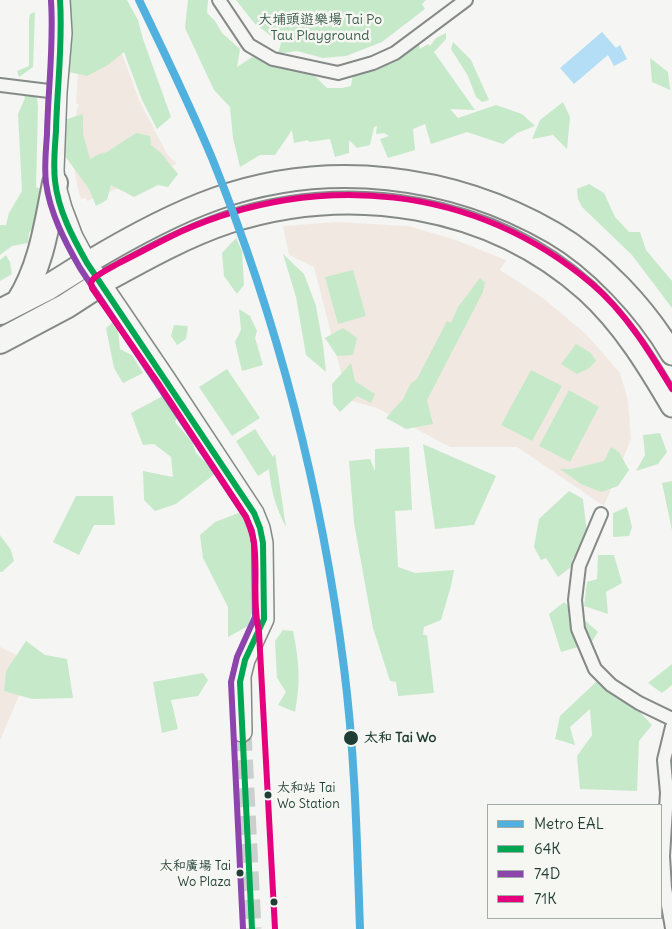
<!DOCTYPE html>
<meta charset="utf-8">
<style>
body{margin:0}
#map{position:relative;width:672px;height:929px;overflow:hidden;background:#f5f5f3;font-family:Delius,sans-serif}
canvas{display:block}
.legend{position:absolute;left:487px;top:804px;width:175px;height:115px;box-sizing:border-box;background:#f6f6f2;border:1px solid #a0aca6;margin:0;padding:6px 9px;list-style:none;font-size:15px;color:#1f3d34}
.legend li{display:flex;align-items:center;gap:10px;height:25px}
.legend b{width:25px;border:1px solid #a0aca6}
</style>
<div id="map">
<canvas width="672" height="929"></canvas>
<ul class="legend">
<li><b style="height:6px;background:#50b1df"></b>Metro EAL</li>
<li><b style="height:6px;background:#00a651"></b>64K</li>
<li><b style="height:6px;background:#8e44ad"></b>74D</li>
<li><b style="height:6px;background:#e5007d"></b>71K</li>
</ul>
</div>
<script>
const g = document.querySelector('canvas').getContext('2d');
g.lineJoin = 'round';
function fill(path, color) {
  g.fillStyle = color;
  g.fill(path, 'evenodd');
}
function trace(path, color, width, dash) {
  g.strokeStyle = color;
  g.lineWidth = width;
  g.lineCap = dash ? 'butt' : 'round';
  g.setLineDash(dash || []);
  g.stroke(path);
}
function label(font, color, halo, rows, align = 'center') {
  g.font = font + ' Delius,"LXGW WenKai TC",sans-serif';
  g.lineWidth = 5;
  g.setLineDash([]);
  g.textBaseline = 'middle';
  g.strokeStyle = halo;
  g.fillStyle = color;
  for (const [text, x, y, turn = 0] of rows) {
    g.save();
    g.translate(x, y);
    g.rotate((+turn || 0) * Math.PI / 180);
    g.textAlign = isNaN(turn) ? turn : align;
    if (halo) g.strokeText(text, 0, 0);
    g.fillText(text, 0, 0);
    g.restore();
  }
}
fill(new Path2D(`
 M122,54L139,100L167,154L177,164L87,201L86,198L81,199L77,185L74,167L75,124L77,108L79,105L76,103L78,73Z
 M337,222L408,226L453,239L506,260L500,270L543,298L586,334L620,373L628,400L631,439L604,506L517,447H450L377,408L348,400L314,267L289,255L283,226Z
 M0,647L33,663L0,740Z`), '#f1e9e1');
fill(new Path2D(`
 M67,0H127L138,20L143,39L171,117L157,129L142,100L124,52L108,65L87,76L69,72L52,59Z
 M188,0H208L207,13L215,21L222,33L240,49L237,67L252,57L313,74L327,88H342L351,86L353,74L417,38L420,49L428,44L430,46L436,38L446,33V39L434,52L475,110L450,109L458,118L496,105L522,114L535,126L517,133L503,144L467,132L431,144L425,124L413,129L415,150L388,158L380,139L389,136L384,133L376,134L377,126L374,127L370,145L357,148L349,140V153L335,157L330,139L309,142L308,140L294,143L292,130L275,155H260L240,167L233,138L230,107L214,90L185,28Z
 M236,0H426L422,4L425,9L382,42L346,56L323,58L297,51L278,54L281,43L255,24Z
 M35,12L33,67L19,77L17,71L29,66V20L30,14Z
 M453,42L471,60L489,100L482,102L476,97L468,76L451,49Z
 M650,58L668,72L670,90L652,82Z
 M21,89L36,92L38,107L36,187L43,190L44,213L29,233L28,243L12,246L0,255V225H6L9,213L22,191L18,114L25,98Z
 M563,102L570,117L567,149L553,135L532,139L540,120Z
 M83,114V134L90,159L99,154L107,152L136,133L150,136L151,145L161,153L178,174L168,187L158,185L134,197L111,185L107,200L96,206L89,189L62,152L64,120Z
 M589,184L604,193L615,217L629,232H640L646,250L672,281V308L632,255L582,207L578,199L577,189Z
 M236,238L242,251L244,285L237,294L224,276L222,253Z
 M283,254L304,274L316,306L323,345L326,372L306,355L296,297Z
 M6,255L10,262L12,274L0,281V260Z
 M353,270L366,316L338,324L325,277Z
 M480,278L485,283L483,292L427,400L433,424L406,429L386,418L403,399L411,383L417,379L447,321L451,323L458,307Z
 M239,309L250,316L257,331L255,338L263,365L242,371L235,342L241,330Z
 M114,321L118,330L120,349L132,355L143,373L123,383L114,368L106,328Z
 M174,325L188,326L186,339L177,345L171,336Z
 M343,328L357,338L353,355L337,356L325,338Z
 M576,344L591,353L596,361L588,369L577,374L561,364Z
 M351,363L355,381L375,394L371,403L357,396L340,412L333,404L332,384Z
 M227,369L260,418L232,436L199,387Z
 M531,370L562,386L532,441L501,425Z
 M174,390L184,403L175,422L192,442L196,453L216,473L176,504L155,511L144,500L143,471L173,477L171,457L154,444L143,445L131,413Z
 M569,390L599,407L570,462L539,446Z
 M255,429L273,457L275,454L286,527C276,508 271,491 269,469L258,476L236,441Z
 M660,433L667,452L658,464L636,471L645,455L643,435Z
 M423,444L496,476L474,525L435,529Z
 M409,447L412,510L395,511L398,567L415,573L454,570L451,586L441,620L424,627L423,635H427L434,693L398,696L396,682L390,681L373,628L354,523L349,461L370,459L375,471V449Z
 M611,447L619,452L629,470L618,486L601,492L581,484L560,469H571L604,461Z
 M672,481V530L662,483Z
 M569,491L583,499L590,559L573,557L571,567L558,577L546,558L541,560L534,547L539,519Z
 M76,496H113L115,525H94L79,555L53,542Z
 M627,507L632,527L629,536L613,537V513Z
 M241,512L260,543L259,589L248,626L228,637V607L203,558L200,535L215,522Z
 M0,535L11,550L14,561L2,572H0Z
 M598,555H614L622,583L606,592L608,614L584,606L587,582L597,579Z
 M564,602L598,632L591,643L561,652L549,614Z
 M283,630L293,631C299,661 301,681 295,712L278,705L286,692L277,678L275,641Z
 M26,641L45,655L67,659L73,698L32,699L4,691L6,671Z
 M672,664V685L662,693L648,683Z
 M203,673L208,680L198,696L171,700L178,729L162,733L153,682Z
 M597,681L635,707L652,725L639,741L637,791L580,789L577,756L592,735L590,709L570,727L575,745L555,739L560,716Z`), '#c6e9c9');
fill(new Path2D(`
 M602,32L616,48L620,45L627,59L614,66L608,55L574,84L560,68Z`), '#b3def6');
trace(new Path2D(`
 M242,732L252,929`), '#cad0cd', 19, [19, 9]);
const street = new Path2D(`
 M219,0L249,45L273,59L338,73L373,63L395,53L466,0
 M0,85L57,92
 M601,514L579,566L575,600L578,629L595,669L611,685L639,703L672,719
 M672,727L664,760L667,793L663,856L665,888L672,928`);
const secondary = new Path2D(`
 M60,0L62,33L57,92L54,170L55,183L62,208L73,237L87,263L165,378L254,513L260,528L263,543L264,619L245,660L241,676L242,732`);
const primary = new Path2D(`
 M87,263C127,239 170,215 215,199C327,159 452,174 554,233C599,259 646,309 672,354
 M100,284C142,261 184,237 229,222C351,183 490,204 587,291C623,324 648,365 672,406`);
const highway = new Path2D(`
 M18,303C41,268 47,224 55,183
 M0,312L47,288L87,263
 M0,341L66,306L100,284`);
trace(street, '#858a88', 16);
trace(secondary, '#858a88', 22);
trace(primary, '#858a88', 25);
trace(highway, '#858a88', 28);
trace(street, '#f5f5f3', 12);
trace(secondary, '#f5f5f3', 19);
trace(primary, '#f5f5f3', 21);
trace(highway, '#f5f5f3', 24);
trace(new Path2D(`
 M60,0C63,44 57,87 56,131C55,147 53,164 55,181C58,210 73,238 87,263L254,513L260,528L263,543L264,619L245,660L240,682L252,929`), '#00a651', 6);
trace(new Path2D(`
 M51,1C54,45 48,89 47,134C46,150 44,167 46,183C50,213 65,242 80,268L246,517L252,531L254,544L255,617L237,657L231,682L243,929`), '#8e44ad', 6);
trace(new Path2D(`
 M275,929L259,632C252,603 258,573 254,543C253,534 249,525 246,517L158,383L92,288L91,283L93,279C101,272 111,268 119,263C139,253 159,242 180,232C318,170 475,185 592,284C625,312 650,352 672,389`), '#e5007d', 6);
trace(new Path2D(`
 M139,0C164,52 190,105 212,158C278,321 322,494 344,668C355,754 357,842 360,929`), '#50b1df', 8);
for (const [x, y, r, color] of [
 [351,738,8,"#1f3d34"],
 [268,795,4.5,"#1f3d34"],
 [240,873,4.5,"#1f3d34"],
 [274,902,4.5,"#1f3d34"]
]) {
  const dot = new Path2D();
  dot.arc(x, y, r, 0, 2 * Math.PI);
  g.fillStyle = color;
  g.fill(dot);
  trace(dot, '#f6f6f2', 2);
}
label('13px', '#1f3d34', '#f6f6f2', [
 ["太和站 Tai",277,788],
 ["Wo Station",277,804],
 ["太和廣場 Tai",231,866,"right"],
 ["Wo Plaza",231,882,"right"]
], 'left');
label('14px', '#395d4b', '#f6f6f2', [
 ["大埔頭遊樂場 Tai Po",320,20],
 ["Tau Playground",320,36]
]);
label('bold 14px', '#1f3d34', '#f6f6f2', [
 ["太和 Tai Wo",364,738]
], 'left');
</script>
